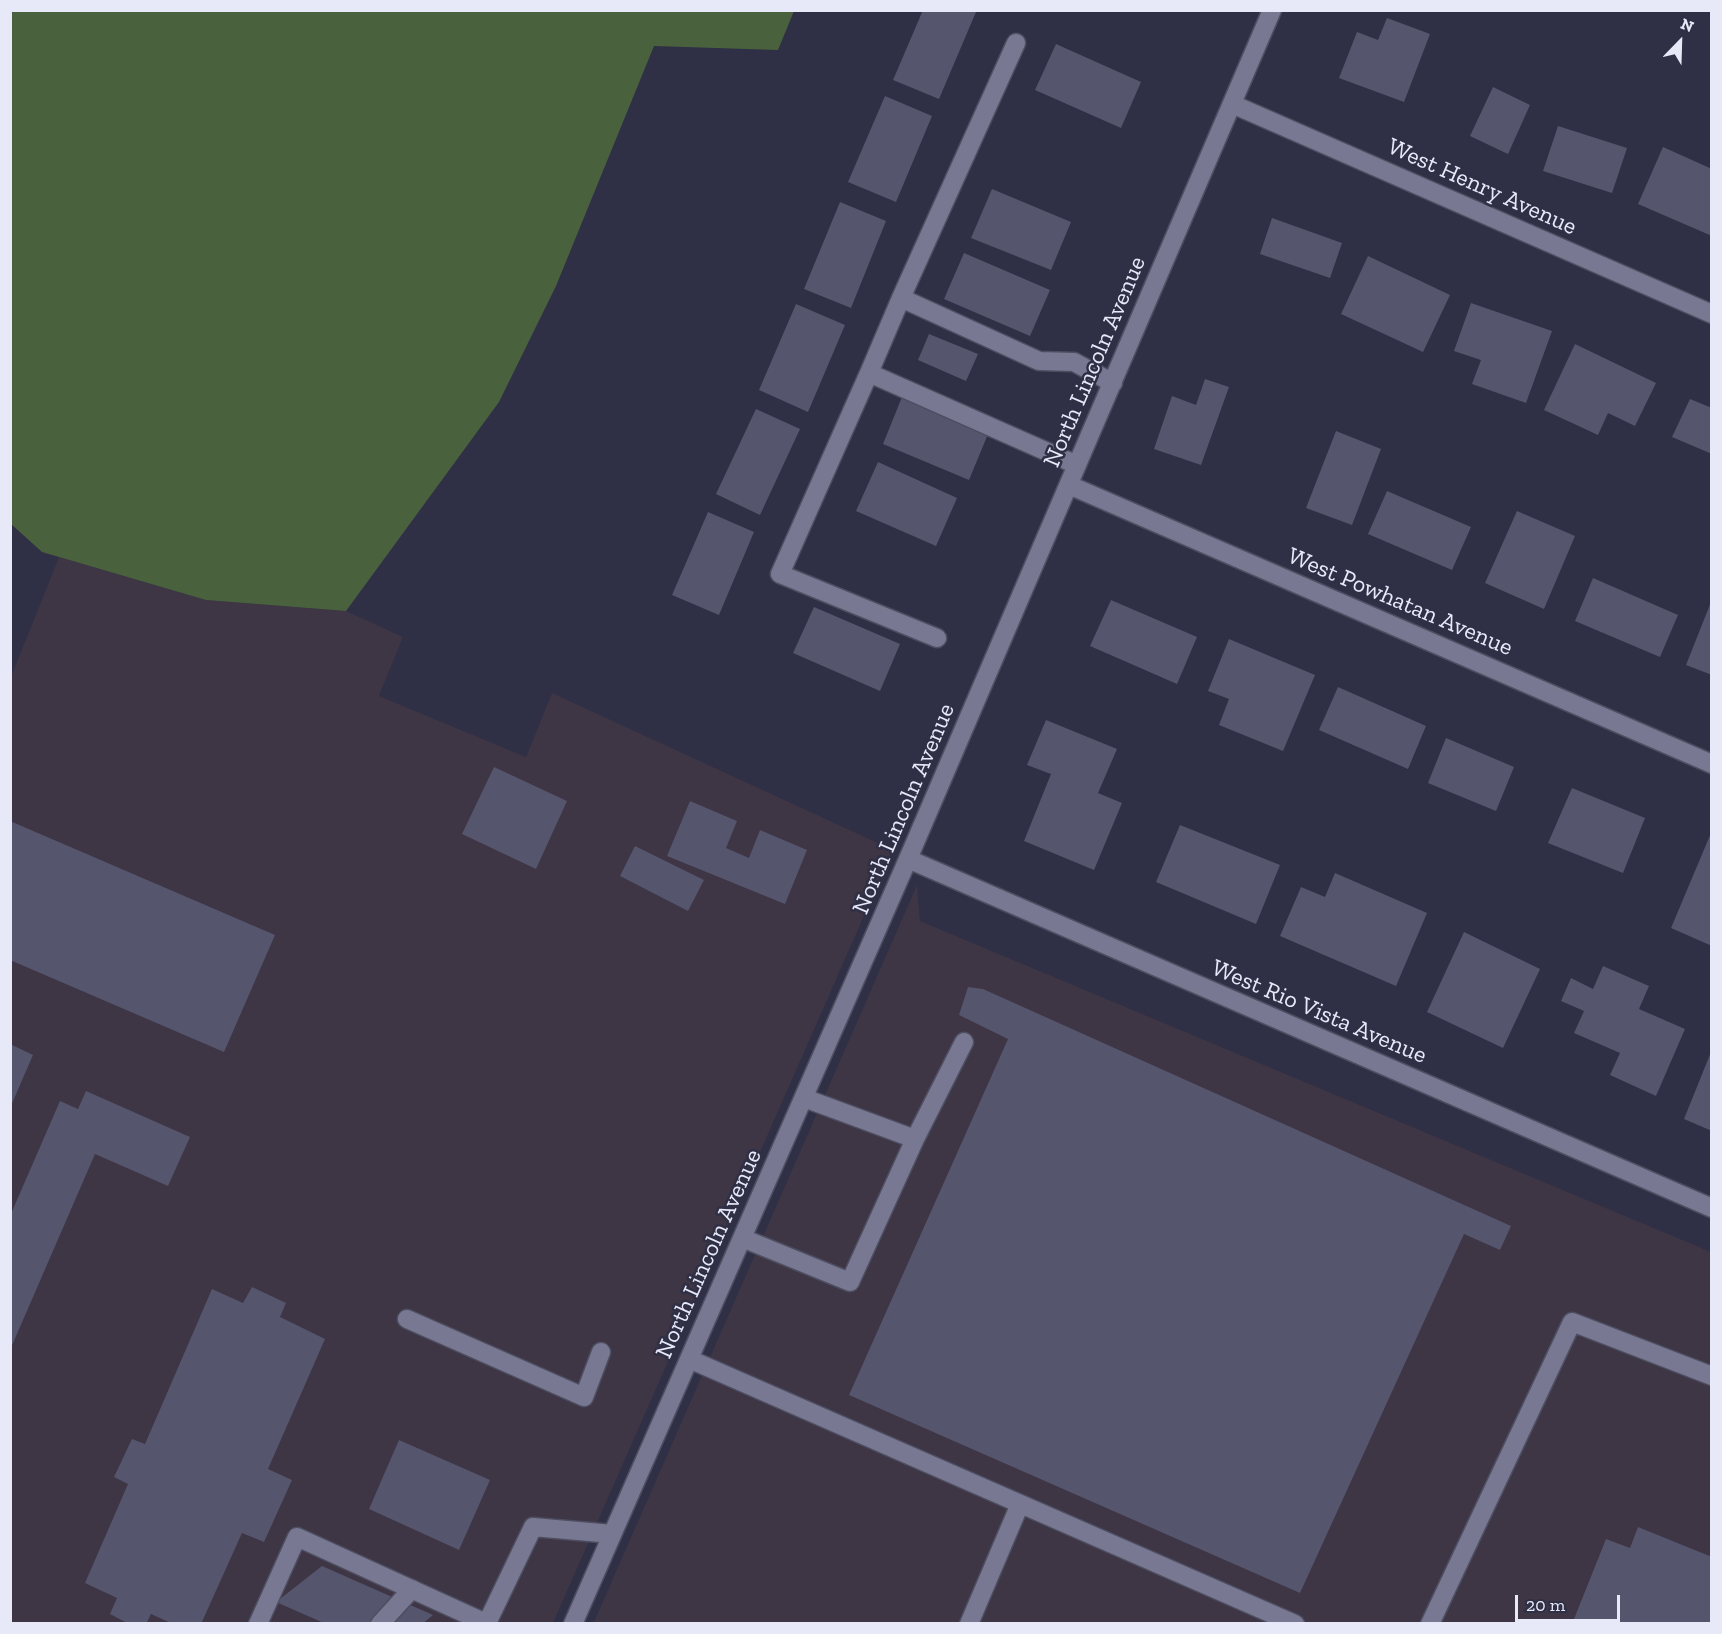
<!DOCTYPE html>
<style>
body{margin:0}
#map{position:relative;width:1722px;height:1634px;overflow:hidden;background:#2f2f46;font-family:"Zilla Slab",serif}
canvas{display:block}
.frame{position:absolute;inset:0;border:12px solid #e8e9f8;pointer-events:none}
.north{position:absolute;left:1650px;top:12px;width:60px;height:60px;-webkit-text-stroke:4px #2f2f46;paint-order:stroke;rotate:23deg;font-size:16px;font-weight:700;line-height:24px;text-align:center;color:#e8e9f8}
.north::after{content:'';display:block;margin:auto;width:21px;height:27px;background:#e8e9f8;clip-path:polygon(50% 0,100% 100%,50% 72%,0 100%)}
.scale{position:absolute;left:1515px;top:1595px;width:105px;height:27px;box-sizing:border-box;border:3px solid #e8e9f8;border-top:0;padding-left:8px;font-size:18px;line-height:21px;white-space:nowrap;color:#e8e9f8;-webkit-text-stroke:4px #2f2f46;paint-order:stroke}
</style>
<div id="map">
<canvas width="1722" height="1634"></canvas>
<div class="frame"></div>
<div class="north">N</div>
<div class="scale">20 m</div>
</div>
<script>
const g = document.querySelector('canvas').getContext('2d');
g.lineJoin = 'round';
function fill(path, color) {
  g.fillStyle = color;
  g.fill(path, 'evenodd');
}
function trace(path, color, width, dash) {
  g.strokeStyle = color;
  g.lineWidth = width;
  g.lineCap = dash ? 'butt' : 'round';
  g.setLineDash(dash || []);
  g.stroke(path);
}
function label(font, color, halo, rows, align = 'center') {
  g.font = font + ' "Zilla Slab",serif';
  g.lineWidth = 5;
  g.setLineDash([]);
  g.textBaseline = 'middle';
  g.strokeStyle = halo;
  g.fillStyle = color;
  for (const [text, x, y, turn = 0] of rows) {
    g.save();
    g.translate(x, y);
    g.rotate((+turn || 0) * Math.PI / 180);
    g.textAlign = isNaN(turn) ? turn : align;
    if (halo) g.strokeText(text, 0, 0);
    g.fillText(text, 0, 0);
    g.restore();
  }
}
fill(new Path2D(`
 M59,557L206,600L346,611L403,637L379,696L526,757L552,693L893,850L553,1623H11L10,679Z
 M917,885L920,921L1711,1252V1623L593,1624Z`), '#3e3545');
fill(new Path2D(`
 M13,11V10L794,11L778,50L654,46L556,286L499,402L346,611L206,600L42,552L11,524L10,18Z`), '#49623d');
fill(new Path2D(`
 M923,10L976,12L939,99L893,80Z
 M1387,18L1430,34L1404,102L1339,78L1357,32L1378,40Z
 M1056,44L1141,82L1121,128L1035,90Z
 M1493,87L1530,105L1508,154L1470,136Z
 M885,96L932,116L896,202L848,182Z
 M1558,126L1627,148L1612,193L1543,171Z
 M1663,147L1712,169V236L1638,204Z
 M992,189L1071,222L1051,270L971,238Z
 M840,202L886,221L851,308L804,289Z
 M1272,218L1342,243L1330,278L1260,254Z
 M964,253L1050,290L1030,336L944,299Z
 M1368,256L1450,295L1423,352L1341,314Z
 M1471,303L1552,331L1526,403L1472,384L1481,360L1454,351Z
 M796,304L845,325L808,412L759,390Z
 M929,334L978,354L966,381L918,360Z
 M1575,344L1656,383L1635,426L1608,413L1598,435L1544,410Z
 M1205,379L1229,387L1201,465L1154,449L1172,396L1196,405Z
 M902,397L988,434L969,480L883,444Z
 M1690,399L1712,408V454L1672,437Z
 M756,409L800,429L760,515L716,494Z
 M1336,431L1381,449L1352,525L1306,508Z
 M878,462L957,498L936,546L856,511Z
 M1387,491L1471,527L1452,570L1368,534Z
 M1517,511L1575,536L1544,609L1485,583Z
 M708,512L754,532L719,615L672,595Z
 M1593,578L1678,615L1660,657L1575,621Z
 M1111,600L1197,637L1177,684L1090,646Z
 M1711,602H1712V675L1686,665Z
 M814,607L900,644L880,691L793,653Z
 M1229,639L1315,675L1283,751L1219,725L1229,699L1208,691Z
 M1338,687L1426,726L1408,769L1319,730Z
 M1046,720L1117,749L1098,793L1122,803L1094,870L1024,841L1051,774L1027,765Z
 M1446,738L1514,767L1496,811L1428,783Z
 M494,767L567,801L536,869L462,834Z
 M1572,788L1645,818L1623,873L1548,843Z
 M690,801L737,821L726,848L749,858L760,830L807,850L785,904L667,856Z
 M10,821L275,935L224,1052L10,960Z
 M1180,825L1280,865L1256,924L1156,882Z
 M1711,833H1712V946L1671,928Z
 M635,846L704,880L688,911L620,876Z
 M1335,873L1427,913L1396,986L1280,936L1301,887L1325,897Z
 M1464,932L1540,969L1503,1048L1427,1012Z
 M1603,966L1649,986L1639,1009L1685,1029L1656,1096L1610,1075L1620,1053L1574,1033L1584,1011L1561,1001L1571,978L1593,989Z
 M968,987L983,989L1511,1226L1500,1250L1464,1234L1300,1593L849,1395L1008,1039L959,1015Z
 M10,1044L33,1055L10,1108Z
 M1711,1052H1712V1131L1684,1119Z
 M86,1091L190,1137L168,1186L95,1154L10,1350V1216L60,1101L78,1109Z
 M252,1287L286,1303L280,1317L325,1339L268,1469L292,1480L264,1542L242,1533L201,1624H173L151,1614L146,1624H129L110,1614L117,1598L85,1583L128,1484L114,1477L132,1439L145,1444L212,1289L243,1303Z
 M399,1440L490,1480L459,1550L369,1509Z
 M1638,1527L1712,1557V1624H1572L1606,1539L1630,1548Z
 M322,1566L433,1615L422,1624H326L276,1602Z`), '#55556e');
const minor = new Path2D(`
 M1232,104L1712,314
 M901,298L1016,43
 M869,373L780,574L937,638
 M1077,465L869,373L901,298L1039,361L1074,362L1113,383
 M1069,485L1712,764
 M908,859L1712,1208
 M804,1098L915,1139
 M742,1238L850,1282L915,1139L964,1042
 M407,1319L584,1397L601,1352
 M689,1359L1295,1624
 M487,1623L533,1527L612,1534
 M258,1624L297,1537L488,1624
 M380,1624L412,1589
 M573,1624L908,859L1272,10
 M969,1624L1020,1504
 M1430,1624L1572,1322L1712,1376`);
trace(minor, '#4d4e61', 21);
trace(minor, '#787893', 18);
label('24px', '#e8e9f8', '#2f2f46', [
 ["West Henry Avenue",1482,187,24],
 ["North Lincoln Avenue",1095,362,-67],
 ["West Powhatan Avenue",1400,602,23],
 ["North Lincoln Avenue",904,809,-67],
 ["West Rio Vista Avenue",1319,1012,23],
 ["North Lincoln Avenue",709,1254,-66]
]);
</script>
